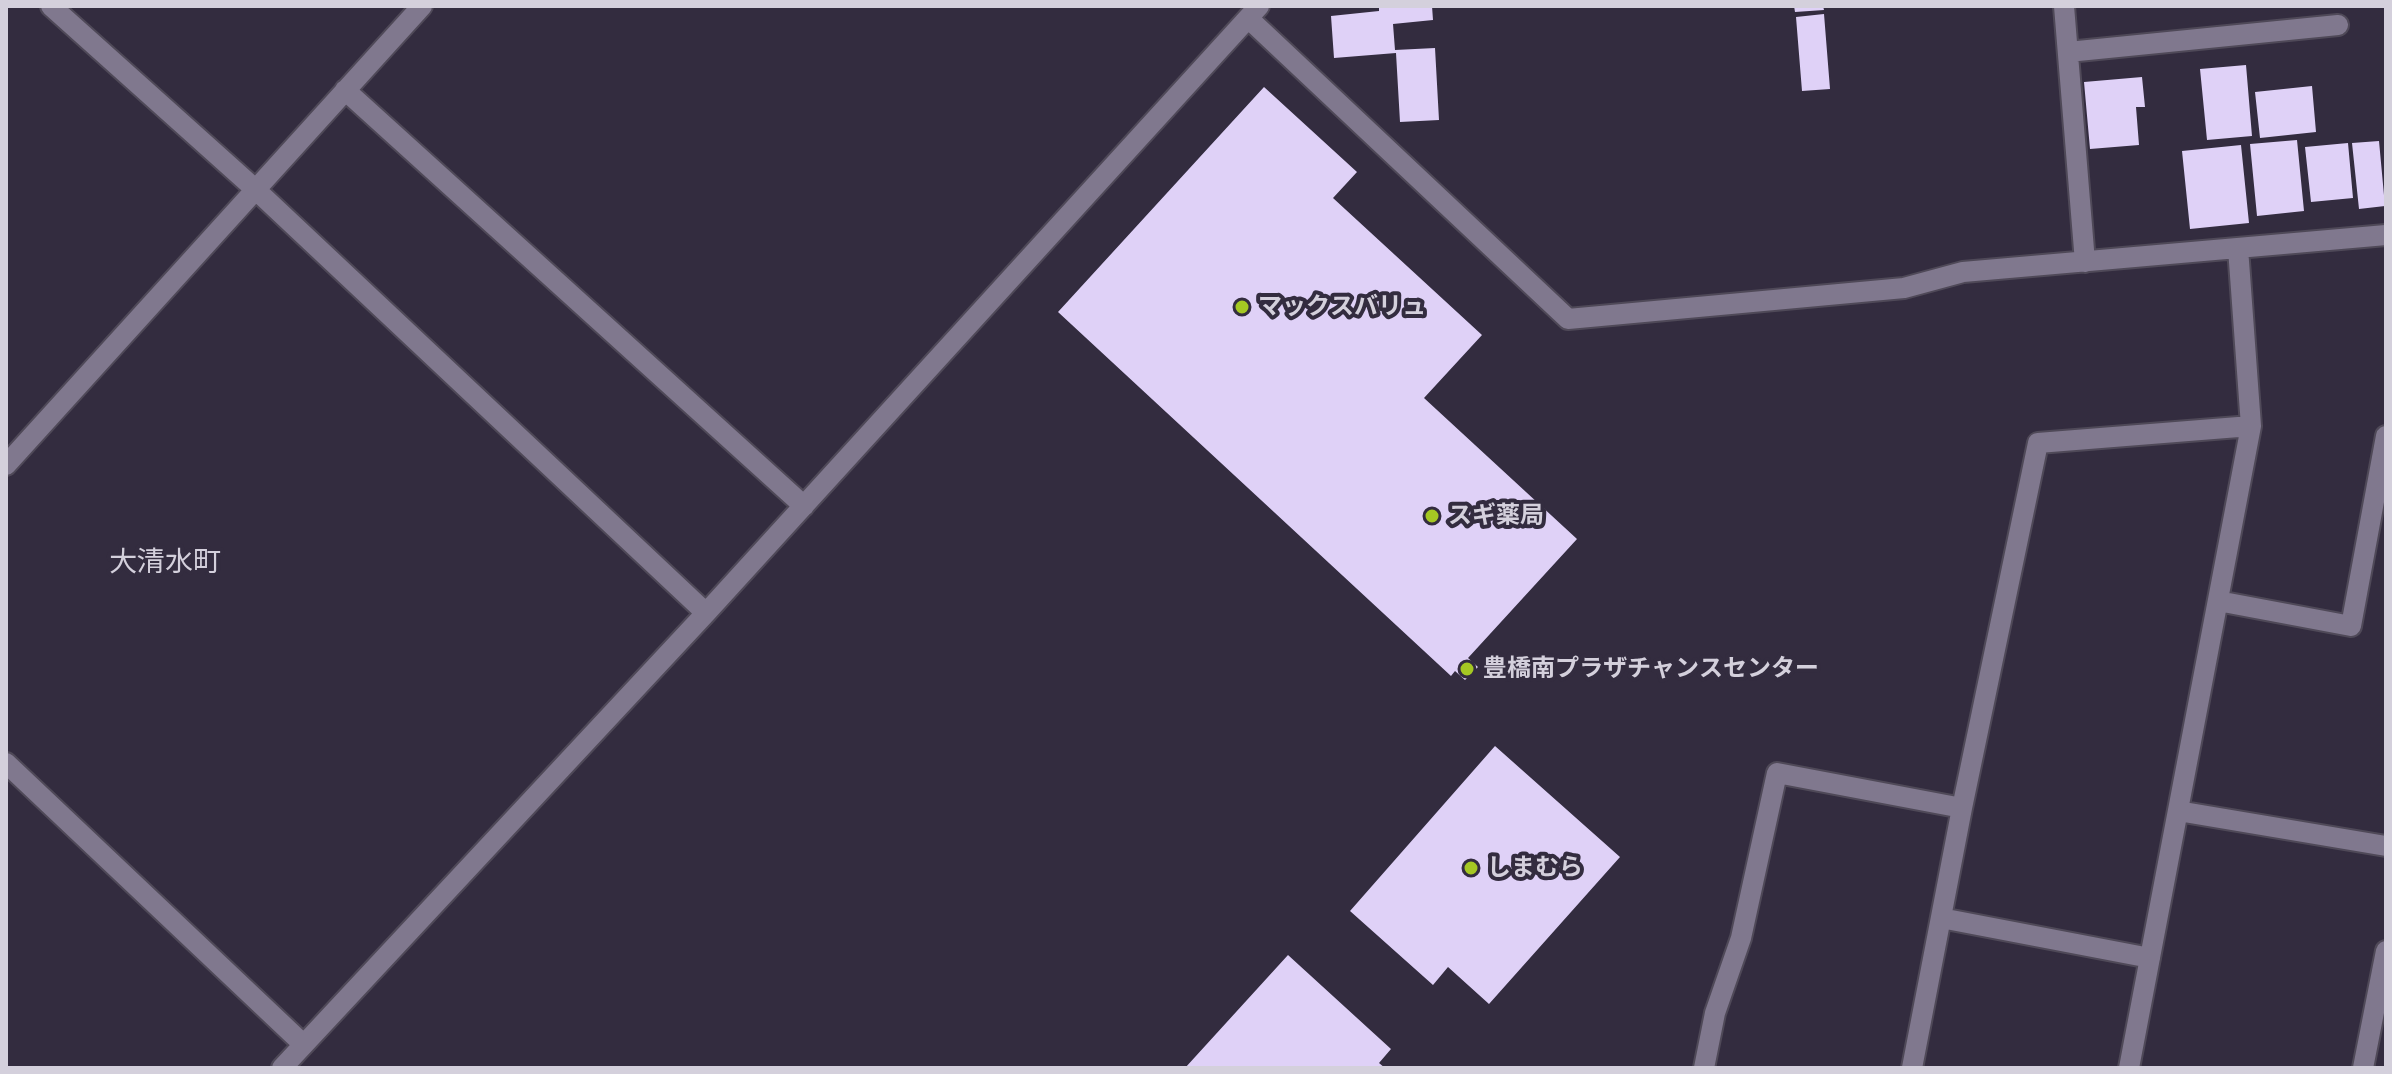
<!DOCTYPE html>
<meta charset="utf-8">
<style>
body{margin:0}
#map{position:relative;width:2392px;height:1074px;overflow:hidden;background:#332c3f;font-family:Arial,sans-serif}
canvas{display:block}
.frame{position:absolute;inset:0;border:8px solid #d4d0dc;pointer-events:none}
</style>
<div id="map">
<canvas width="2392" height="1074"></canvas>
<div class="frame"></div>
</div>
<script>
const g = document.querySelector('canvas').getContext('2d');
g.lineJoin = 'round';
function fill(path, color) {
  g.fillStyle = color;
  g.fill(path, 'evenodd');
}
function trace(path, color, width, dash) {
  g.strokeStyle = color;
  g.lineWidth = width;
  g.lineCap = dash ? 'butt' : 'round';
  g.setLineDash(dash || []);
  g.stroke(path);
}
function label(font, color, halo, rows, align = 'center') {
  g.font = font + ' Arial,"Noto Sans JP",sans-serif';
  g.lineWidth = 8;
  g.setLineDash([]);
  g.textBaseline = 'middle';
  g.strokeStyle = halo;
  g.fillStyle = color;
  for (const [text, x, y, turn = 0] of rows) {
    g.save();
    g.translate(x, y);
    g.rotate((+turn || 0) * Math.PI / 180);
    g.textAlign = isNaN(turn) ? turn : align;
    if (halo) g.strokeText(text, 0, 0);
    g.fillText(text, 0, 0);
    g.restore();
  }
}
fill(new Path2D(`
 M1379,6H1432L1433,20L1393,24L1395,50L1435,48L1439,120L1400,122L1396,53L1334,58L1331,16L1379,11Z
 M1794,6H1823L1824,10L1795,12Z
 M1824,14L1830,89L1802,91L1796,17Z
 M2246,65L2252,136L2207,140L2200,69Z
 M2142,77L2145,107H2136L2139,145L2090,149L2084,82Z
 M2312,86L2316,132L2260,138L2255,92Z
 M1264,87L1357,172L1333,198L1482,335L1424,398L1577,539L1468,658L1478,667L1465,680L1455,671L1451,676L1058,312Z
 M2297,140L2304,211L2257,216L2250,144Z
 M2379,141L2385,206L2359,209L2352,143Z
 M2348,143L2353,198L2311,202L2305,147Z
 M2241,145L2249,223L2190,229L2182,151Z
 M1495,746L1620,857L1489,1004L1448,967L1433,985L1350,911Z
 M1288,955L1391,1049L1379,1063L1385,1068H1185Z`), '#dfd1f7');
const minor = new Path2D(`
 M51,6L255,189L706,613
 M2064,6L2085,262
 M1248,18L1568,319L1904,288L1963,272L2386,235
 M2068,52L2338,25
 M345,90L804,506
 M6,465L422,6
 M2218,601L2351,626L2386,436
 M6,763L303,1044
 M2178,811L2386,846
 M1941,918L2150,958
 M282,1068L706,613L1259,6
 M1704,1068L1715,1013L1741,938L1777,773L1962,808L2038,443L2251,426
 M1912,1068L1962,808
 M2129,1068L2251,426L2238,248
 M2363,1068L2386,951`);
trace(minor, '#4f4958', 24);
trace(minor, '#80788e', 20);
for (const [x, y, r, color] of [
 [1242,307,8,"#a5c823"],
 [1432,516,8,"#a5c823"],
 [1467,669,8,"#a5c823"],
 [1471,868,8,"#a5c823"]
]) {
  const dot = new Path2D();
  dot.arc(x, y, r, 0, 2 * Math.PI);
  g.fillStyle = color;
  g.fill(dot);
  trace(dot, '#332c3f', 3);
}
label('bold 24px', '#d4d0dc', '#332c3f', [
 ["マックスバリュ",1258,307],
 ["スギ薬局",1448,516],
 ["豊橋南プラザチャンスセンター",1483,669],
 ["しまむら",1487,868]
], 'left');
label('28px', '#d4d0dc', '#332c3f', [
 ["大清水町",165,563]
]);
</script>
